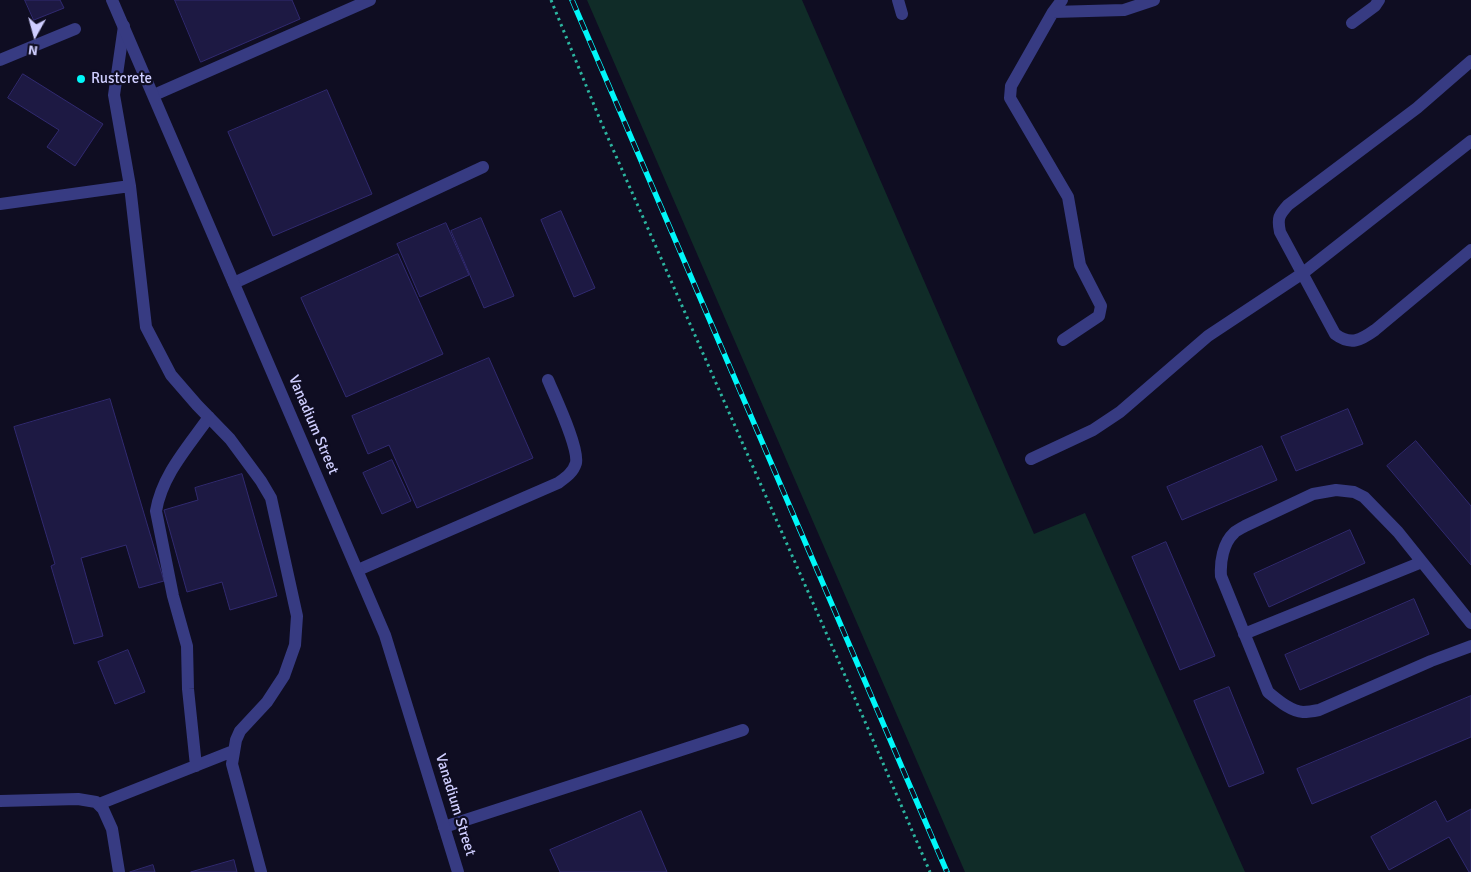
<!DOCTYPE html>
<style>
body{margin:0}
#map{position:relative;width:1471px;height:872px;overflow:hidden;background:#0f0d22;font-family:Signika,sans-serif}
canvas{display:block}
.north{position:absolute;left:10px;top:10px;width:50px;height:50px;-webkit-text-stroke:4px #0f0d22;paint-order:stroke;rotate:187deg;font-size:14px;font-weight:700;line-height:20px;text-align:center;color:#cfceff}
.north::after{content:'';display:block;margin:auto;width:18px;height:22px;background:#cfceff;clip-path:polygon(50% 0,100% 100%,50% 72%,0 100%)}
</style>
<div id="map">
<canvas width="1471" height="872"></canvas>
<div class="north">N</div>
</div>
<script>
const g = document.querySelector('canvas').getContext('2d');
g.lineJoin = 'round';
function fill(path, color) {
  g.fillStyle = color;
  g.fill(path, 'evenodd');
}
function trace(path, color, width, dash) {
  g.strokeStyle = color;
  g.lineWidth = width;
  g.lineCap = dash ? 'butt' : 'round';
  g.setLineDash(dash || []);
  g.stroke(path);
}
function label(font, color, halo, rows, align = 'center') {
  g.font = font + ' Signika,sans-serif';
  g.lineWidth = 4.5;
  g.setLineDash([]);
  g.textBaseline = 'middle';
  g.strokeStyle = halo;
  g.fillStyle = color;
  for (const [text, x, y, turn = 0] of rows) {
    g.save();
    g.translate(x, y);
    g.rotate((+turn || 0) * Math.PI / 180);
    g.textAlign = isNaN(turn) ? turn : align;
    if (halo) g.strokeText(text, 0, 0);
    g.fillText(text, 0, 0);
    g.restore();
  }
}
fill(new Path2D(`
 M587,0H802L1034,534L1085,513L1245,872H965Z`), '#102c28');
const building = new Path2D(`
 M25,0H60L64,8L34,20Z
 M175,0H292L300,19L201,62Z
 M23,74L103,124L75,166L47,147L59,130L8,98Z
 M327,90L372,194L273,236L228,132Z
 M561,211L595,288L574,297L541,220Z
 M481,218L514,296L484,308L451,231Z
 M446,223L469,275L420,297L397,244Z
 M398,254L443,354L346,397L301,298Z
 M489,358L533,458L417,508L389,445L368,454L352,416Z
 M110,399L164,581L139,588L126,545L81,558L103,636L74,644L51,566L55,564L14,427Z
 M1348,409L1363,444L1296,471L1281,437Z
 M1416,441L1471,506V565L1387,466Z
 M1262,446L1277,480L1182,520L1167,487Z
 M392,460L411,501L382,514L363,473Z
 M242,474L277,596L230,610L222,582L187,592L164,510L198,500L195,488Z
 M1350,530L1365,563L1269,607L1254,574Z
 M1166,542L1215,656L1180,670L1132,557Z
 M1414,599L1429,634L1300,690L1285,655Z
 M128,650L145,692L115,704L98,662Z
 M1229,687L1264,773L1229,787L1194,701Z
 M1471,696V737L1312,804L1297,769Z
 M1436,801L1447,822L1471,809V872H1469L1449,837L1389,870L1371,837Z
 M641,811L667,872H560L550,850Z
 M234,860L237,872H191Z
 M153,865L155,872H130Z`);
fill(building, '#1d1943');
trace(building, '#312a70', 1);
trace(new Path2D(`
 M551,0L601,122L850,687L930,872`), '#2cb5a0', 3, [2.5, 4]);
trace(new Path2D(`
 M1352,23L1375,6L1379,0
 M124,26L114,95L130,186L146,327L171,375L197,405L230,439L261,481L271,498L297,616L295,645L284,676L267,702L240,731L236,740L232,764L261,872
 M0,60L75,29
 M154,95L370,0
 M0,204L130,186
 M234,283L483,167
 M358,570L558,483C565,478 573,473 576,463C579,447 555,397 548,380
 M1471,623L1398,532L1364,497L1354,492L1336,490L1313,494L1245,526C1242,528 1237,530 1234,533C1223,543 1220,562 1221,576L1268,692C1278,700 1290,711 1303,712C1308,712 1314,711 1319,710L1431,661L1471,646
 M1244,634L1422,562
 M196,766L188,689L187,646L173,596L156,511C162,475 188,447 209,417
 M0,801L78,799L96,802L103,809L112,829L119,872
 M99,804L233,751
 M444,827L743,730`), '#373b82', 12);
trace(new Path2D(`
 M112,0L385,635L458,872
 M898,0L902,14
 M1062,0L1053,12L1011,86L1010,98L1068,197L1080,265L1101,306L1099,316L1063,340
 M1053,12L1124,10L1154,0
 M1471,61L1417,108L1288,205C1279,215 1277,218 1280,232L1335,334C1351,346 1361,340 1375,330L1471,250
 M1031,459L1093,430L1120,412L1208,336L1303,273L1471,141`), '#373b82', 12);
const rail = new Path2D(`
 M572,0L947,872`);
trace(rail, '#00f7f9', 5.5);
trace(rail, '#0f0d22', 4, [11]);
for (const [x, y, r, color] of [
 [81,79,5,"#00f7f9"]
]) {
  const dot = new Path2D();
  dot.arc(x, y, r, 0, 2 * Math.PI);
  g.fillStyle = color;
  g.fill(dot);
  trace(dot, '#0f0d22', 2);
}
label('15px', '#cfceff', '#0f0d22', [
 ["Rustcrete",91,79]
], 'left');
label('15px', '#cfceff', '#0f0d22', [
 ["Vanadium Street",313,425,67],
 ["Vanadium Street",455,805,73]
]);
</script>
